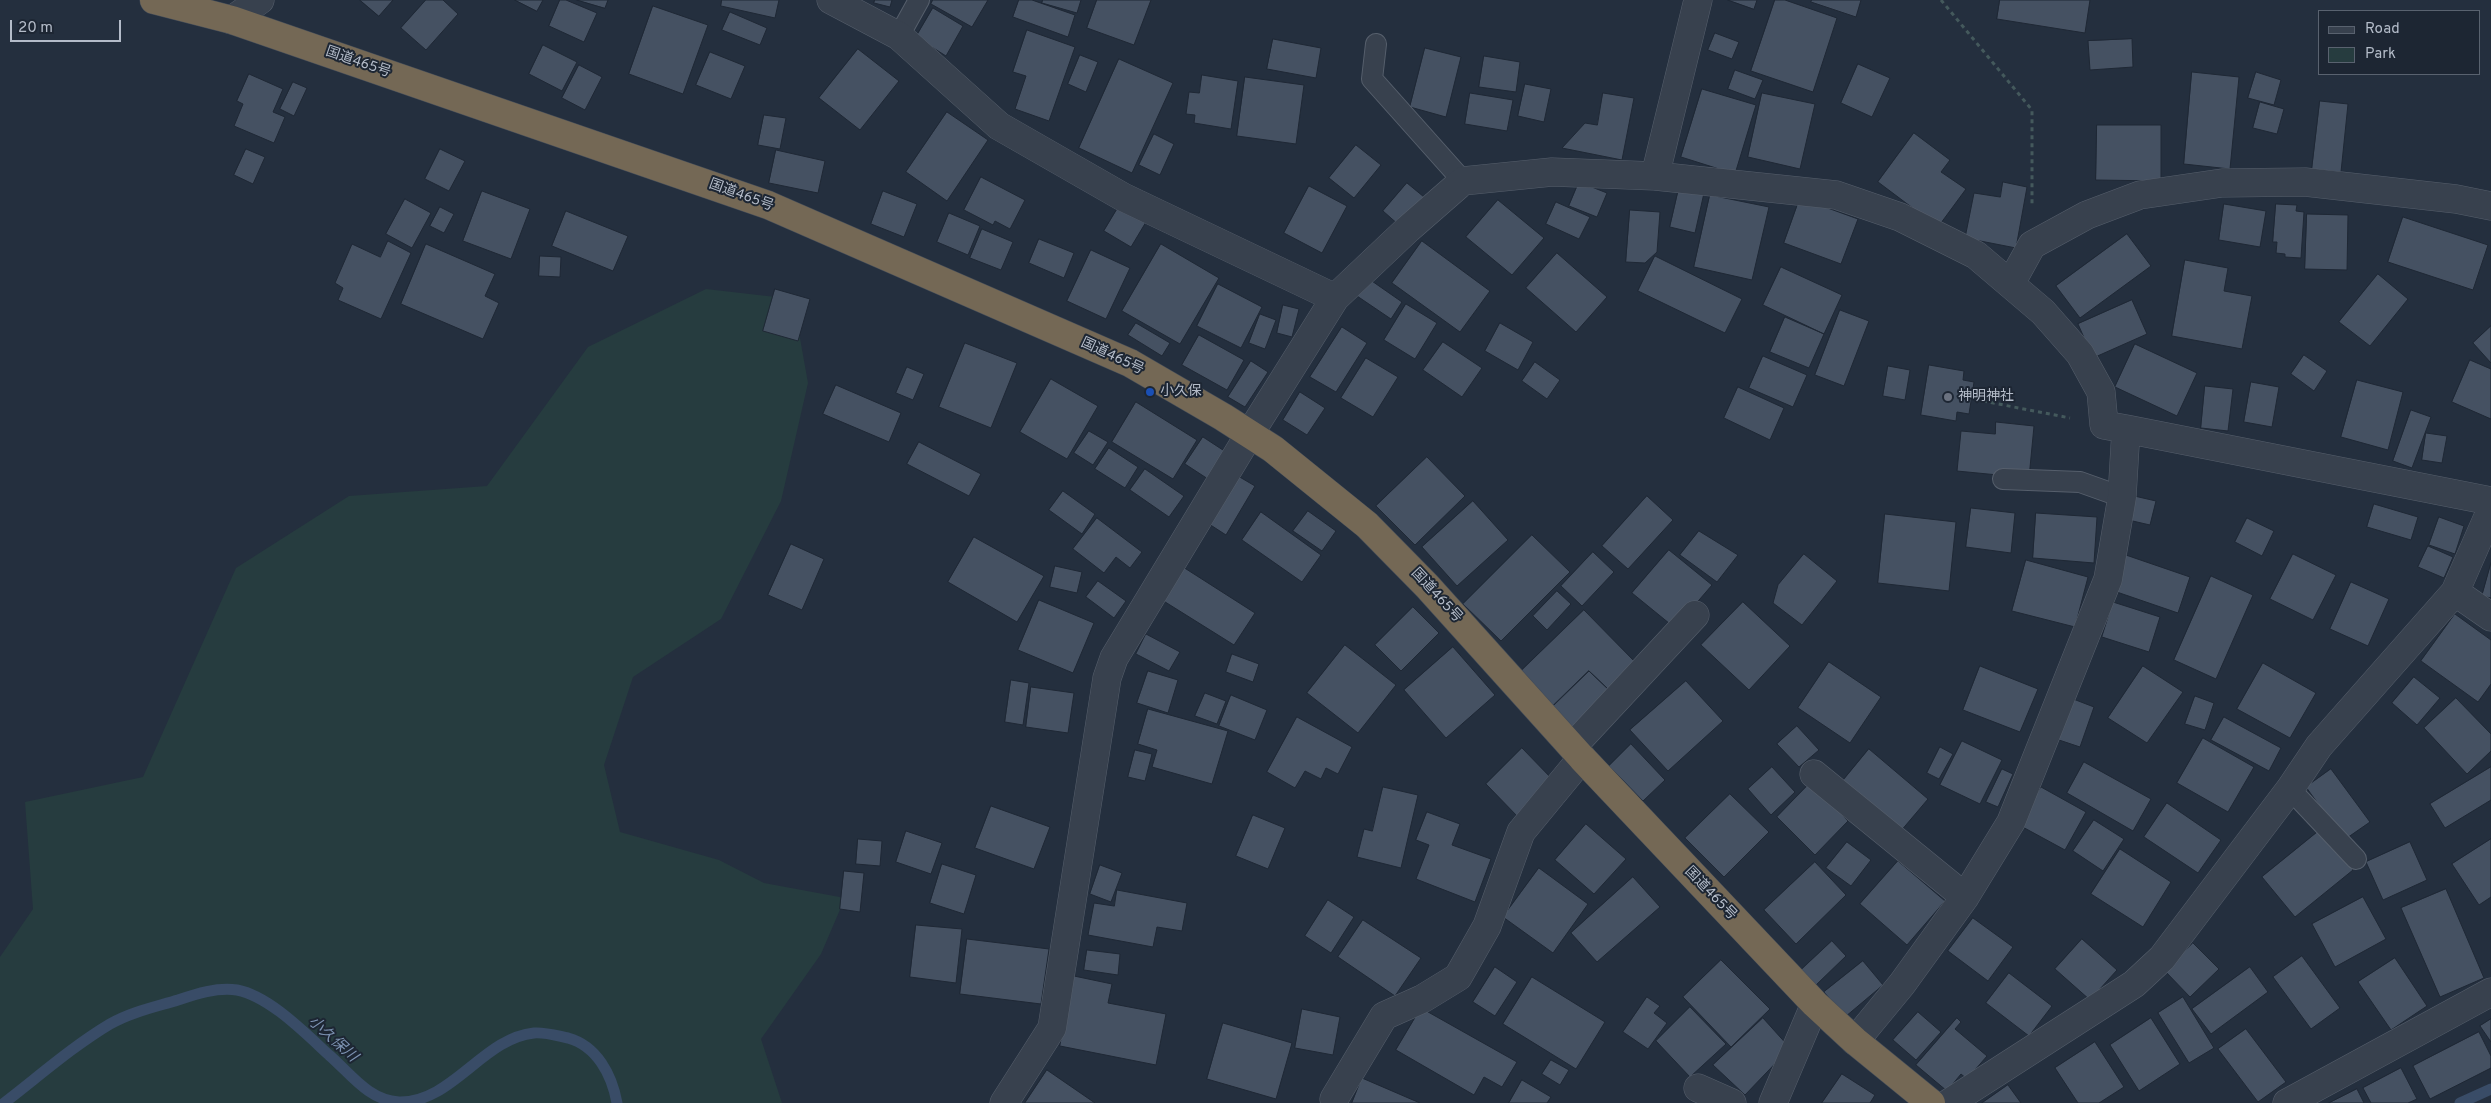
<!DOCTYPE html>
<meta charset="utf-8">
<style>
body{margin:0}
#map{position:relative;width:2491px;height:1103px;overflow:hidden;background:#242f3e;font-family:Overpass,sans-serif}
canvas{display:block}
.legend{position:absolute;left:2318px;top:10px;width:162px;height:65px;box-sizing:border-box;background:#1d2633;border:1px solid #59626f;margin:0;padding:6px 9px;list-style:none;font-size:15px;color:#b4bcc9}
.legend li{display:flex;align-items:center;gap:10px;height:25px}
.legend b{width:25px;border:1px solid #59626f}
.scale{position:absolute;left:10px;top:20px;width:111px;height:22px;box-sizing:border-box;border:2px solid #b4bcc9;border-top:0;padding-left:6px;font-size:15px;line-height:18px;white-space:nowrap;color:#b4bcc9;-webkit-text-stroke:4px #1d2633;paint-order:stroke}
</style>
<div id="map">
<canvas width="2491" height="1103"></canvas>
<ul class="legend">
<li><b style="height:6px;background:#38414e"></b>Road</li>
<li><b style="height:14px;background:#263c3f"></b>Park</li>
</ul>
<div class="scale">20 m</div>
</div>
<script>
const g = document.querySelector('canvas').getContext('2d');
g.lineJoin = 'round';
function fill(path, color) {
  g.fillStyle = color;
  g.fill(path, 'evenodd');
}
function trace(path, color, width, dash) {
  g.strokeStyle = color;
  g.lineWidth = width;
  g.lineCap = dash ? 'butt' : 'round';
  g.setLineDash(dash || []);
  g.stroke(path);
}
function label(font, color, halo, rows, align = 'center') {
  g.font = font + ' Overpass,"Noto Sans JP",sans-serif';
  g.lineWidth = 4;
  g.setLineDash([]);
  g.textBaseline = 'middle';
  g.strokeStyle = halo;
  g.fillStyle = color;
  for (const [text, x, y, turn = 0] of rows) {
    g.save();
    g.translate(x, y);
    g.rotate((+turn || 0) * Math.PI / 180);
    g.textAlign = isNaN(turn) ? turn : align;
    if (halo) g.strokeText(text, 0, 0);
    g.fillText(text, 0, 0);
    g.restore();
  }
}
fill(new Path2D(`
 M706,289L793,299L808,383L781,501L721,619L633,677L604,765L620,832L719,860L764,883L845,898L821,954L761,1039L782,1103H0V957L33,909L25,802L143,777L236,568L349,496L487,486L588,347Z`), '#263c3f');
trace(new Path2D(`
 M4,1103C38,1077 73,1046 110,1024C131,1012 155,1007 178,1000C196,994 217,987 237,990C269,996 305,1033 329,1055C351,1074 368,1100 399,1102C452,1103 483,1038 534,1033C545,1032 558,1036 568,1038C597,1046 612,1075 617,1103
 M2460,1103L2491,1089`), '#394c67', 11);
const building = new Path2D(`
 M360,0H393L379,16Z
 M426,0H443L458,14L426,50L401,28Z
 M515,0H543L537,11Z
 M560,0H566L597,13L584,42L549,26Z
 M577,0H608L605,8Z
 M722,0H779L775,18L721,6Z
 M875,0H892L890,7L874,3Z
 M933,0H988L972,27L931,4Z
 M1019,0H1032L1075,15L1068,37L1013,17Z
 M1043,0H1081L1077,13L1042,3Z
 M1097,0H1151L1134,45L1087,28Z
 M1728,0H1757L1754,9Z
 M1775,0H1785L1837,18L1813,92L1751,71Z
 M1812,0H1861L1856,17L1811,2Z
 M2000,0H2090L2085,33L1997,19Z
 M653,6L708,25L683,94L629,74Z
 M933,8L963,26L946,56L916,37Z
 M730,12L767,28L760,45L722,30Z
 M1027,30L1075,47L1049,121L1015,109L1026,76L1013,72Z
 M1715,33L1739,42L1732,59L1708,50Z
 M1273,39L1321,48L1316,78L1267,69Z
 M2132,39L2133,67L2090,70L2088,41Z
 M543,45L577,62L562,91L529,74Z
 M1425,48L1461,57L1446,117L1410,107Z
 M858,49L899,81L860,130L819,98Z
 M710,52L745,66L731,99L696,85Z
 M1080,55L1098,62L1086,92L1068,84Z
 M1484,56L1520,62L1516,92L1479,87Z
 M1119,59L1173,83L1132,173L1079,148Z
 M1858,64L1890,78L1872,117L1841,103Z
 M579,65L602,77L585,110L562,98Z
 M1735,70L1763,80L1755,99L1728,89Z
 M2192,72L2239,77L2230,169L2184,164Z
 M2256,72L2281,80L2274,105L2248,98Z
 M249,74L283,89L273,112L285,117L274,143L234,126L243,104L237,101Z
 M1202,75L1238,81L1231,129L1194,123L1195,115L1186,114L1189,92L1199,93Z
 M1245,77L1304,85L1296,144L1237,136Z
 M293,82L307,88L294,116L280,109Z
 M1525,84L1551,89L1544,122L1518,116Z
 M1702,89L1756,105L1735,174L1681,157Z
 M1470,93L1513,100L1507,131L1465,124Z
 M1603,93L1634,98L1622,160L1562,148L1585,123L1597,125Z
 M1762,93L1815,104L1800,169L1748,157Z
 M2320,101L2348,104L2341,172L2312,169Z
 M2260,102L2284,109L2277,134L2253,128Z
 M947,112L988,140L947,201L906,172Z
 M764,115L786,118L780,149L758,145Z
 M2097,125H2161V181L2096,180Z
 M1914,133L1950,160L1941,172L1966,189L1938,227L1878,182Z
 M1154,134L1174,144L1160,175L1139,165Z
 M1356,145L1381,165L1354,198L1329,178Z
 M246,149L265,157L253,184L234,175Z
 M440,149L465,161L449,191L425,179Z
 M776,150L825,161L818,193L769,183Z
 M981,177L1025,200L1010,229L995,221L993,225L964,210Z
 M1579,182L1607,193L1597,217L1569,206Z
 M2003,182L2027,187L2016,248L1965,238L1974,193L2000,197Z
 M1407,183L1424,197L1400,226L1383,211Z
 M1309,186L1347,206L1322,253L1284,233Z
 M1679,188L1704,193L1695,233L1670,227Z
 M482,191L530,209L511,259L463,241Z
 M883,191L917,204L904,237L871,224Z
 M1710,195L1769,207L1752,280L1694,267Z
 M1800,198L1858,219L1841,264L1784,243Z
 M405,199L431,213L412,248L386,234Z
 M1498,200L1544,238L1512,275L1466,237Z
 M1556,202L1590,217L1579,239L1546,224Z
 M2224,204L2266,211L2260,247L2219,240Z
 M2276,204L2297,205L2296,211L2304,212L2301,258L2285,257V254L2276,253L2277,242H2273Z
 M1119,206L1146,222L1131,247L1104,231Z
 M440,207L454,214L444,233L430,226Z
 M1630,210L1660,212L1657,252L1645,263L1626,262Z
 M566,211L628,236L613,271L552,246Z
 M949,213L980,226L968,255L937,242Z
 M2307,214L2348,215L2347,270L2305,269Z
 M2403,217L2488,245L2473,290L2388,262Z
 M982,229L1013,242L1001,270L970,258Z
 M2127,234L2151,266L2080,318L2056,286Z
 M1039,239L1074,253L1064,278L1029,263Z
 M388,241L411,253L381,319L338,300L343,288L335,283L352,244L380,257Z
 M1422,241L1490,291L1460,332L1392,283Z
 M426,244L495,274L485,296L499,303L483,339L401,304Z
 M1161,244L1219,278L1180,344L1122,311Z
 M1091,250L1130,268L1106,319L1067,301Z
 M1557,253L1607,297L1576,332L1526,288Z
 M540,256L561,257L560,277L539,276Z
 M1655,256L1742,299L1725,333L1638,291Z
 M2185,260L2228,268L2224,291L2252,296L2242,349L2172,336Z
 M1781,267L1842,295L1824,334L1763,305Z
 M2378,274L2408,299L2370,346L2339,322Z
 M1369,279L1402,302L1391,319L1357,296Z
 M1218,284L1262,307L1241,348L1197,326Z
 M775,289L810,299L798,341L763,331Z
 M2132,300L2147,334L2093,358L2078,324Z
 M1406,304L1437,323L1415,359L1384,340Z
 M1283,305L1299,309L1292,337L1277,333Z
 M1840,310L1869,321L1844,386L1815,375Z
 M1260,314L1276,320L1265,349L1249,343Z
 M1785,317L1824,334L1809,368L1770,352Z
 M1136,323L1170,343L1162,356L1128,335Z
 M1500,323L1533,342L1518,370L1485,351Z
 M2491,326V363L2473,343Z
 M1342,327L1367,343L1336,392L1310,377Z
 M1199,335L1244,360L1227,390L1182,365Z
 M1443,342L1482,368L1462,397L1423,370Z
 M965,343L1017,363L991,428L939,407Z
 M2135,344L2197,373L2177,416L2115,387Z
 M2304,355L2327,371L2314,391L2291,374Z
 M1763,356L1807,375L1793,407L1749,388Z
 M1366,358L1398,377L1373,417L1341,398Z
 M2470,360L2491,369V419L2452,402Z
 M1251,361L1268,372L1245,407L1228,397Z
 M1535,362L1560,380L1547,399L1522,381Z
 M1929,365L1964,371L1963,380L1974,382L1969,414L1957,412L1956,421L1921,415Z
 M1888,366L1910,370L1905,400L1883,396Z
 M907,367L924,374L913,400L896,393Z
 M1051,379L1098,406L1067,459L1020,432Z
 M2357,380L2403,392L2388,450L2341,437Z
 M2251,382L2279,387L2272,427L2244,422Z
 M836,385L901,413L889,442L823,414Z
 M2205,386L2233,389L2228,431L2201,428Z
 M1738,387L1784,408L1770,440L1724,418Z
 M1300,392L1325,408L1307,435L1283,420Z
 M1136,402L1197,440L1173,479L1112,442Z
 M2411,410L2431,417L2412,468L2393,461Z
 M1996,422L2034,426L2029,478L1957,471L1961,431L1995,434Z
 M1089,431L1108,442L1093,465L1074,453Z
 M2426,433L2447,436L2442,463L2422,460Z
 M1203,437L1226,452L1208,479L1185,464Z
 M919,442L981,474L969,496L907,464Z
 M1109,448L1138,467L1125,488L1095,469Z
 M1427,457L1465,496L1415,545L1376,506Z
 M1145,469L1184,496L1169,517L1130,490Z
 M1238,476L1255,486L1226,535L1209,524Z
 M1063,491L1095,514L1082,534L1049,510Z
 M2130,495L2156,501L2150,525L2124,519Z
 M1647,496L1673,520L1628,569L1602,546Z
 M1473,501L1508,540L1457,586L1422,547Z
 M2374,504L2418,517L2411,540L2367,527Z
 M1971,508L2015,513L2011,553L1966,547Z
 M1308,511L1336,531L1322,551L1293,531Z
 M1261,512L1321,555L1302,582L1242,540Z
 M2036,513L2097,517L2094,563L2033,558Z
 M1885,514L1956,522L1949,591L1878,583Z
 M2439,517L2464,526L2455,554L2429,545Z
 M1097,518L1142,552L1130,568L1116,557L1104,573L1073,549Z
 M2247,518L2274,531L2262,556L2235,542Z
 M1699,531L1738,555L1717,582L1680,555Z
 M1532,535L1570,572L1501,641L1463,604Z
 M974,537L1044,576L1017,622L948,582Z
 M791,544L824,559L802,610L768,595Z
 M2428,546L2453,557L2444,578L2418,567Z
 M1669,550L1712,585L1675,628L1632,593Z
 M1593,552L1614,572L1582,606L1561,586Z
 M2120,553L2190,577L2178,613L2108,589Z
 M1804,554L1837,581L1802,625L1773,603L1778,585Z
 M2293,554L2336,575L2313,620L2270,599Z
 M2026,560L2088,577L2075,627L2012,611Z
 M2491,563V598L2482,596Z
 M1055,566L1082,572L1077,593L1050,587Z
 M1183,567L1255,613L1234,645L1162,600Z
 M2211,576L2253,595L2216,679L2174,660Z
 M1098,581L1126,601L1114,618L1086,597Z
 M2351,582L2389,599L2368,646L2330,629Z
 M1557,591L1571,604L1547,630L1533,616Z
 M1039,600L1094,623L1073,673L1018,650Z
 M1743,602L1790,646L1749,690L1701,645Z
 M2113,602L2160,617L2149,652L2102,637Z
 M1413,607L1439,633L1401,671L1375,645Z
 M1584,610L1636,663L1609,690L1589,671L1553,706L1520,672Z
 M2455,614L2491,640V684L2478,702L2421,661Z
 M1146,634L1180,652L1169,671L1136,654Z
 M1345,645L1396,685L1358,733L1307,693Z
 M1453,647L1495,695L1446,738L1404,690Z
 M1232,654L1259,664L1253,682L1226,672Z
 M1829,662L1881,697L1850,743L1798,708Z
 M2263,663L2316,693L2290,738L2237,709Z
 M1980,666L2038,689L2020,732L1963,710Z
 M2143,666L2183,692L2147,743L2108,718Z
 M1148,671L1178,680L1168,713L1137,703Z
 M1589,671L1609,690L1575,732L1553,706Z
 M2414,677L2440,698L2417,725L2392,703Z
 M1011,680L1029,683L1023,725L1005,722Z
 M1686,681L1723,721L1668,771L1630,730Z
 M1031,687L1074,693L1068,733L1026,727Z
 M1205,693L1226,701L1217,724L1195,716Z
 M1231,695L1267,710L1255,740L1219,726Z
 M2195,696L2214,703L2205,730L2185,724Z
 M2068,697L2094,707L2080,747L2053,738Z
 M2456,698L2491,734V751L2467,774L2424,728Z
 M1148,709L1228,731L1212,784L1152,767L1157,750L1138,744Z
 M1297,717L1352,747L1338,774L1326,768L1321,779L1305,771L1295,788L1267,772Z
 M2224,717L2281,748L2269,771L2211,740Z
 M1797,726L1819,750L1799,767L1777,744Z
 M2203,738L2254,767L2228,812L2177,783Z
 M1962,741L2002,760L1980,804L1940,785Z
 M1631,744L1665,780L1643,801L1609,766Z
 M1940,747L1953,754L1939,779L1927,773Z
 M1522,748L1554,781L1518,817L1486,784Z
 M1869,749L1928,799L1900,832L1841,783Z
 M1135,750L1152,754L1145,781L1128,777Z
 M2084,762L2151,799L2133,831L2067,793Z
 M1772,767L1795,792L1771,815L1748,789Z
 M2491,767V800L2445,828L2430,804Z
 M2002,769L2013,774L1998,807L1986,802Z
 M2331,769L2370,822L2344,840L2306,787Z
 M1810,783L1848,821L1815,855L1777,817Z
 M1383,787L1418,795L1401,868L1357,857L1364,829L1372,831Z
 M2041,787L2086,812L2065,850L2019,825Z
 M1730,794L1769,832L1724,877L1685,838Z
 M2167,803L2221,840L2198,873L2144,837Z
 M991,806L1050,827L1034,869L975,848Z
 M1427,812L1460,824L1452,845L1491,859L1475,902L1416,879L1429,845L1416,840Z
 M1253,815L1285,828L1268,869L1236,856Z
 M2094,820L2124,839L2103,871L2073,851Z
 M1586,824L1626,859L1594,894L1555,860Z
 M2320,830L2353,870L2295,917L2262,877Z
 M906,831L942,843L931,874L896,862Z
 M858,839L882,841L880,866L856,864Z
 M2491,839V897L2479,905L2452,864Z
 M1847,842L1871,860L1851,886L1826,868Z
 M2410,842L2427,880L2383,900L2366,862Z
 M2120,849L2171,882L2143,927L2091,894Z
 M1898,861L1945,901L1907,945L1860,904Z
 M1815,862L1846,895L1796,944L1764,910Z
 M942,864L976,875L964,914L930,903Z
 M1100,865L1122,873L1111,902L1090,894Z
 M1539,868L1588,904L1553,953L1503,917Z
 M844,871L864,873L860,912L840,909Z
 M1633,877L1660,907L1597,962L1571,933Z
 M2446,889L2484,978L2440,997L2401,908Z
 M1117,890L1187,903L1182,931L1157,927L1153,947L1088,935L1094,903L1114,906Z
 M2363,897L2386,939L2335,967L2312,924Z
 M1328,900L1354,917L1331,953L1305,936Z
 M1973,918L2013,947L1988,981L1948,951Z
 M1363,920L1421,958L1395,996L1338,957Z
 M916,925L962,929L956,983L910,977Z
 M967,939L1049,949L1041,1004L960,994Z
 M2082,939L2117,970L2090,1000L2055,969Z
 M1832,941L1846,956L1816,985L1801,970Z
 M2193,943L2219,969L2190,997L2165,971Z
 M1087,950L1120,954L1118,975L1084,970Z
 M2302,956L2340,1008L2311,1029L2273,977Z
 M2395,958L2427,1006L2391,1030L2358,982Z
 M1721,960L1770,1009L1731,1047L1683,997Z
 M1863,961L1883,985L1845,1017L1824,992Z
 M1495,967L1517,982L1495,1016L1473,1002Z
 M2250,967L2268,992L2211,1034L2192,1009Z
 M2009,973L2052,1006L2029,1036L1986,1003Z
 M1074,976L1112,984L1108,1003L1166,1014L1156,1065L1060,1046Z
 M1532,977L1605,1022L1576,1069L1503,1024Z
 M1647,997L1660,1006L1654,1013L1667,1023L1648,1049L1623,1032Z
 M2183,997L2214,1048L2189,1063L2158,1013Z
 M1690,1007L1726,1044L1690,1077L1656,1041Z
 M1421,1008L1517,1062L1502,1087L1484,1077L1474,1095L1396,1050Z
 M1302,1009L1340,1017L1333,1055L1295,1048Z
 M1918,1012L1941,1032L1916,1060L1893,1040Z
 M1763,1018L1790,1048L1745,1095L1713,1065Z
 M1957,1018L1961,1022L1955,1029L1987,1056L1967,1079L1961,1074L1947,1091L1916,1065Z
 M2151,1018L2180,1064L2139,1091L2110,1045Z
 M2491,1019V1042L2480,1026Z
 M1223,1023L1292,1043L1276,1099L1207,1079Z
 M2246,1029L2286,1082L2258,1102L2218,1049Z
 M2479,1032L2491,1056V1068L2430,1099L2413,1066Z
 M2095,1042L2124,1087L2099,1103H2078L2055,1068Z
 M1551,1060L1569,1070L1560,1085L1542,1074Z
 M2401,1068L2417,1099L2408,1103H2371L2363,1088Z
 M1047,1070L1095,1103H1025Z
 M1842,1074L1875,1095L1870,1103H1822Z
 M1362,1078L1420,1103H1352Z
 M1522,1080L1551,1097L1547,1103H1509Z
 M2008,1085L2021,1103H1982Z
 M2357,1089L2364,1103H2329Z`);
fill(building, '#455162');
trace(building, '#1f2835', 1);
const lane = new Path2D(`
 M899,36L919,0
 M1376,44L1372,79L1463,181
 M2003,479L2080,482L2122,497
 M2290,789L2356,859`);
const street = new Path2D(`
 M831,0L899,36L999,126L1123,197L1335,298
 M232,20L260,0
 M1655,176L1698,0
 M2011,283L2032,245L2087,215L2140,195L2222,183L2305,182L2456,199L2491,206
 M2126,429L2491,501
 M2455,592L2491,617
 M1573,746L1695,615
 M1814,774L1965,897
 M1698,1088L1732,1103
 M1334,1099L1384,1016L1422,999L1458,977L1487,926L1521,832L1582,758
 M1004,1103L1052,1028L1107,678L1114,658L1249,435L1335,298L1408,229L1463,181L1552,172L1655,176L1836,195L1900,217L1976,255L2043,312L2080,354L2101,392L2104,425L2126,429L2122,497L2108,579L2011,822L1965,897L1902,984L1855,1041
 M1773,1103L1815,1004
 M1949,1103L2134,984L2162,958L2290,789L2319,746L2455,592L2491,510
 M2287,1103L2491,992`);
const highway = new Path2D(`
 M154,0L232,20L768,205L1130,363L1223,417L1273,449L1367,525L1427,586L1582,758L1815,1004L1855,1041L1931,1103`);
trace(lane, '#565f6c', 22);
trace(street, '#565f6c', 29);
trace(highway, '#434c59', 29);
trace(new Path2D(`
 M1941,0L2032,110V207
 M1983,401L2070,418`), '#44595c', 3, [4, 4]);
trace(lane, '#38414e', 20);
trace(street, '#38414e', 28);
trace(highway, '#746855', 28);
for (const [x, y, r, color] of [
 [1150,392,5,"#1a4fb4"],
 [1948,397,5,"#6b7280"]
]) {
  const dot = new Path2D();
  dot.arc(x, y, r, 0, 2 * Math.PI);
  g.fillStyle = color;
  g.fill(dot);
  trace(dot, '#1d2633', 2);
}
label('14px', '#b4bcc9', '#1d2633', [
 ["国道465号",358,63,19],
 ["国道465号",741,196,20],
 ["国道465号",1112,357,25],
 ["国道465号",1436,596,47],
 ["国道465号",1710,894,46]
]);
label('14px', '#b4bcc9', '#1d2633', [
 ["小久保",1160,392],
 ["神明神社",1958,397]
], 'left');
label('italic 15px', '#7c92b1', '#1d2633', [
 ["小久保川",332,1040,42]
]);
</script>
